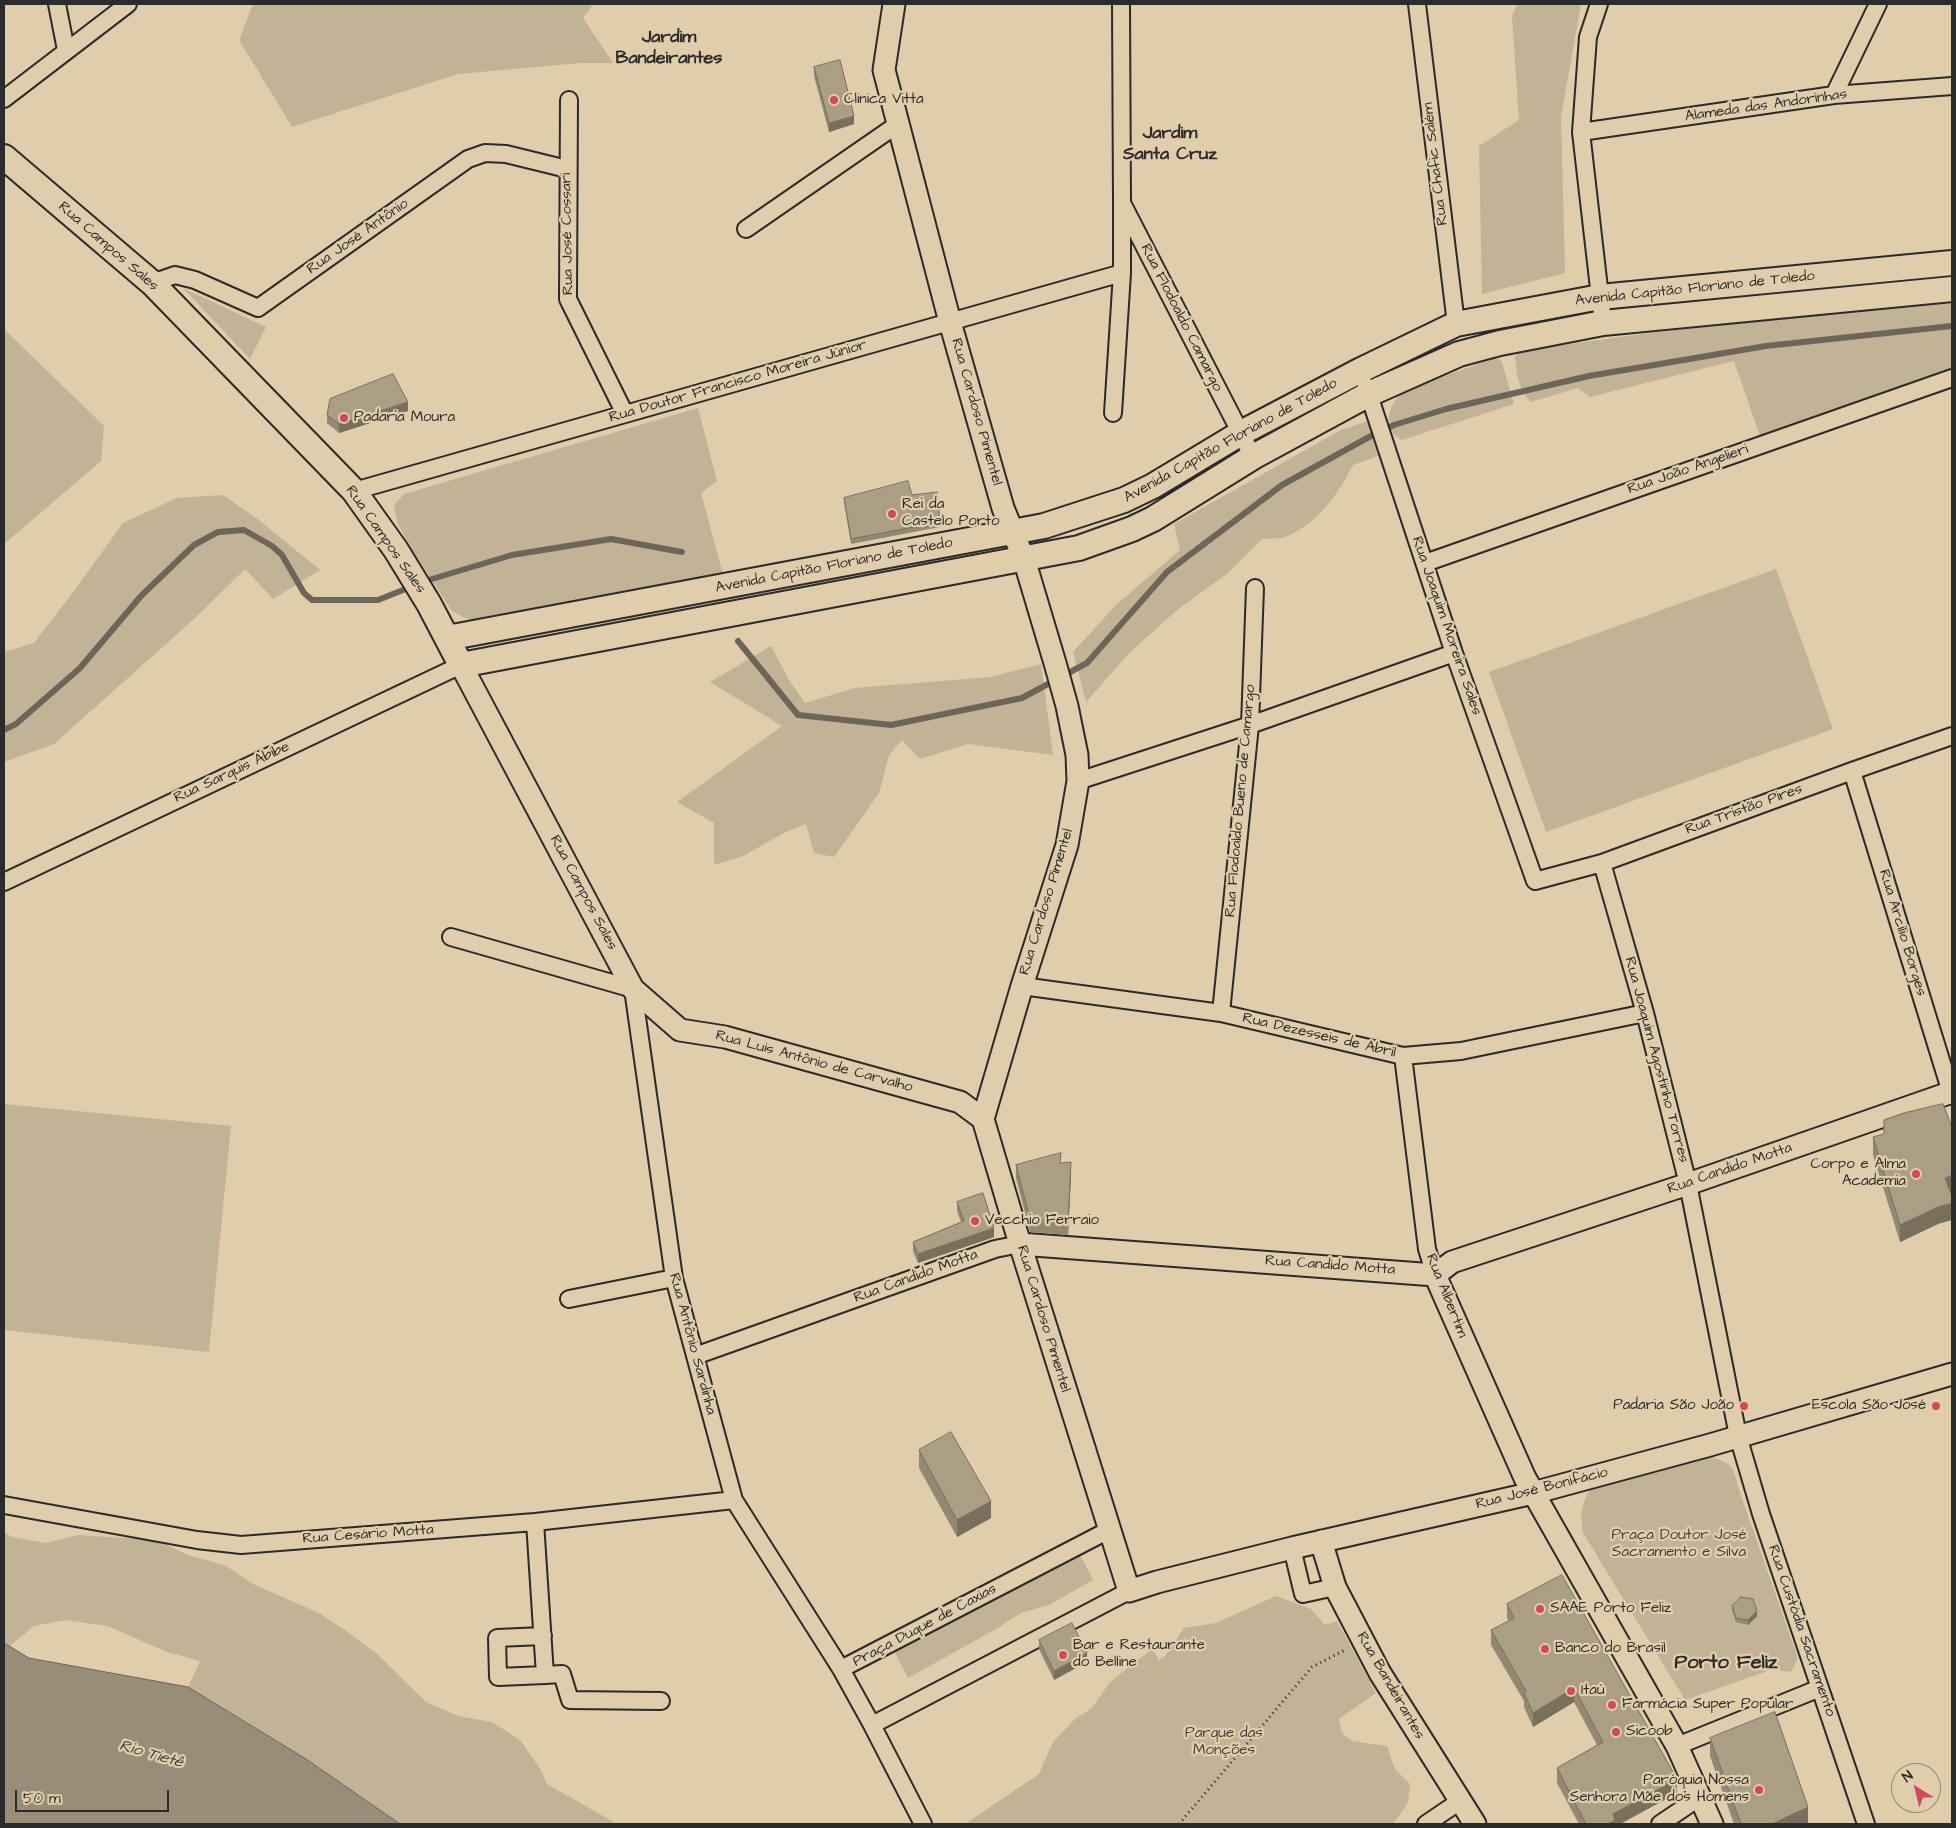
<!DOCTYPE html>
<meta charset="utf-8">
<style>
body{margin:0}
#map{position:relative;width:1956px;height:1828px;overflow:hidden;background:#e0cdab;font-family:"Architects Daughter",sans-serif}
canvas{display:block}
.frame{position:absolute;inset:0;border:5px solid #2b2b2b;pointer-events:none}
.north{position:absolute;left:1891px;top:1763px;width:50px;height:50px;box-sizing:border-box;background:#e0cdab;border:1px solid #988c78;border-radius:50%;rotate:324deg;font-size:14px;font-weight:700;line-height:20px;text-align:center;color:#2b2b2b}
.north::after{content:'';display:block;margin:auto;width:18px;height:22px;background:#d1495b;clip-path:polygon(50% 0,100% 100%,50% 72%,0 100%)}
.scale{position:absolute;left:15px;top:1790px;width:154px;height:22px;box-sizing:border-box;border:2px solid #2b2b2b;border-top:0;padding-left:6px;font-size:15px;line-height:18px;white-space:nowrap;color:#2b2b2b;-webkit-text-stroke:4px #e0cdab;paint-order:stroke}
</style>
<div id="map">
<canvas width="1956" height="1828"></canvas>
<div class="frame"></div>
<div class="north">N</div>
<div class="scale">50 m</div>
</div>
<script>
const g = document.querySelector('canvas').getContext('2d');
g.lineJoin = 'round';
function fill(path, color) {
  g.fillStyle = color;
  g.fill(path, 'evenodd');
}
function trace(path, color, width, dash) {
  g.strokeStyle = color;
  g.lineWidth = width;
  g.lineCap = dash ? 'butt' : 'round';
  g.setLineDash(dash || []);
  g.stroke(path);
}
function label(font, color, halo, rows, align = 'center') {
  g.font = font + ' "Architects Daughter",sans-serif';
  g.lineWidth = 4.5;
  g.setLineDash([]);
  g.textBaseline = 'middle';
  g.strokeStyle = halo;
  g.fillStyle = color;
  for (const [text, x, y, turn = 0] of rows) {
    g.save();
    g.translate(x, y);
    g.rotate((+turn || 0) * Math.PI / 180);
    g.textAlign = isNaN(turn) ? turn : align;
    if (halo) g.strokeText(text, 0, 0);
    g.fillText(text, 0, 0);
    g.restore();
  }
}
fill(new Path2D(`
 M253,4H593L583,18L613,63H580L458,74L292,127L239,40Z
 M1517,4H1581L1561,117L1565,273L1482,294L1479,146L1519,120L1512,16Z
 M183,288L266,327L250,359Z
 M1952,303V369L1760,436L1734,361L1590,397L1578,388L1531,402C1518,389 1517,375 1515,357L1519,352C1663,328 1807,316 1952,303Z
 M4,329L104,426L101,461L4,544Z
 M1496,358L1501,360L1514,404L1402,440L1393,434L1388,419L1392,405L1404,390Z
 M698,408L717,481L701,493L724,578L488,621L467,619L452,611L411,548L397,522L394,505L404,494Z
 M1368,421L1378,456L1353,465C1338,495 1315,527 1282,538C1276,539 1268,538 1262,539L1228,573L1176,611L1131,651L1086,702L1073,652L1117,604L1180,550L1174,524L1341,430Z
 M223,495L259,520L320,570L273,599L245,569L194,619L54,744L4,762V652L34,643L77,587L123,523L177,498Z
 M1776,569L1833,729L1546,832L1489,672Z
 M771,646L789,680L805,703L855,688L990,677L1041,664L1053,755L968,744L920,759L902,740L889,755L879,793L834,857L814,853L806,824L786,832L743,856L714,865V823L677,802L782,726L710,682Z
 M4,1104L231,1126L209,1352L4,1330Z
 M1712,1457C1731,1463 1734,1467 1738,1487L1798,1658L1791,1672L1773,1669L1685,1700L1583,1533C1580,1515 1581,1503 1591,1488Z
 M4,1532L12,1537L46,1543L78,1535L156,1540L188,1555L226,1566L253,1584L319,1613L346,1631L377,1654L426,1702L458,1716L492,1722L520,1740L541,1770L547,1784L617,1824H400L306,1759L188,1687L200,1661L167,1652L108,1626L65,1620L34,1626L4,1651Z
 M1080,1555L1093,1580L1049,1605L1021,1613L996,1629L908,1678L894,1651Z
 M1276,1596L1311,1609L1325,1625L1337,1621L1376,1693L1339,1719L1342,1733L1352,1741L1387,1746L1395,1769L1410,1784L1408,1803L1393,1824H965L1039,1774L1053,1742L1075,1719L1092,1708L1110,1682L1152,1649L1159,1660L1165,1656L1184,1628L1216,1623Z`), '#c2b296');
const water = new Path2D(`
 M4,1643L29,1658L188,1687L306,1759L400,1824H4Z`);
fill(water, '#988d79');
trace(water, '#6c665a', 1);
trace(new Path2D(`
 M422,582L512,555L611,539L682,552
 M738,641L798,715L891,725L1022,698L1087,663L1167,572L1282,485L1369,437L1394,425L1446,409L1589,376L1766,346L1952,326
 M4,730L16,724L80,668L141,596L194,545L218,532L244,530L272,546L282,555L304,593L312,600H378L413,586`), '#6c665a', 6);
const minor = new Path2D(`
 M57,4L66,50
 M1121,4L1122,203L1253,457
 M1417,4L1456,324
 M1599,4L1588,37L1581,132L1603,323
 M1834,95L1878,4
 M4,99L128,4
 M569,100L568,299L625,414
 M1581,132L1834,95L1952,86
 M746,229L898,124
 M152,283L175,275L195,280L258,308L468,159L485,153L506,154L567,169
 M1366,386L1454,653L1535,881L1602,863L1852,771L1952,736
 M1113,413L1122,273V206
 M354,491L1122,273
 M1425,563L1952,378
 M1852,771L1952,1096
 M1078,781L1250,725L1454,653
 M1602,863L1645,1013L1688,1184L1738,1436L1761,1514L1866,1824
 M4,882L461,665
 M451,937L633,989L674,1278L734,1500L841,1669L872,1725L923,1824
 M1022,986L1221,1013L1403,1056L1461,1051L1645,1013
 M1221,1013L1250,725L1255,588
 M1403,1056L1427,1249L1435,1275
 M569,1299L674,1278
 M695,1356L995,1249L1020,1244
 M4,1505L197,1540L241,1545L535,1522L734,1500
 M535,1522L545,1675L562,1674L570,1700L661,1701
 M1292,1548L1303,1594L1335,1587
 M543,1636L497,1638L498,1677L545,1675
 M841,1669L1109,1530
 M872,1725L1129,1591
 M1677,1746L1820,1688
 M1426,1824L1460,1801
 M1660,1824L1700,1797`);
const tertiary = new Path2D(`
 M894,4L884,70L950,322L1003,508L1024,559L1055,663L1067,706L1077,755L1078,781L1067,845L1022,986L983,1119L1020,1244L1129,1591L1157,1582L1292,1548L1533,1493L1710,1445L1952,1374
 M461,665L633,989L680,1030L725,1037L960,1102L983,1119
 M1020,1244L1435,1275L1452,1262L1688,1184L1952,1092
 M1435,1275L1525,1478L1677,1746L1712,1824
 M1321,1541L1335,1587L1380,1673L1475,1824`);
const secondary = new Path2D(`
 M4,157L152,283L354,491L396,550L429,604L461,665L1079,548L1132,529L1153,519L1253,457L1369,394L1459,354L1500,343L1603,323L1952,289
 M447,638L1044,526L1124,500L1153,486L1241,433L1361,370L1456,324L1600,297L1952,263`);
trace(minor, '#2b2b2b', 20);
trace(tertiary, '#2b2b2b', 25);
trace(secondary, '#2b2b2b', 28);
trace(new Path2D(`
 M1179,1824L1312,1667L1345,1650`), '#2b2b2b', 3, [1, 4]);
trace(minor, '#e0cdab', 16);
trace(tertiary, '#e0cdab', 21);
trace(secondary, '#e0cdab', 24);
fill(new Path2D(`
 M814,67L854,124L829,132L814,76Z
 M408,411L339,433L327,423V415Z
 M912,495L940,522V527L851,544L844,502V498Z
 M1873,1137L1951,1193L1938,1224L1900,1242L1873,1155Z
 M1061,1162L1071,1175L1068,1235L1030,1232L1016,1178V1165Z
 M957,1202L994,1237L918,1263L913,1251V1242L961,1222L957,1211Z
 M919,1450L991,1518L957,1537L919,1468Z
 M1507,1604L1677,1793L1620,1824H1579L1557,1783V1768L1597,1745L1574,1702L1533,1727L1524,1707V1701L1491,1645V1630L1509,1621L1507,1618Z
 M1732,1606L1757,1616L1748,1625L1736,1622L1732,1610Z
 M1039,1640L1087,1662L1054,1680L1039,1649Z
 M1710,1738L1808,1824H1734L1710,1756Z`), '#938872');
fill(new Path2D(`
 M854,116V124L829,132V123Z
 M408,402V411L339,433V424Z
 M1071,1162V1175L1068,1235V1222Z
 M1952,1175V1193L1945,1195V1178Z
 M1952,1203V1220L1938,1224L1900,1242V1225L1938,1207Z
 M994,1228V1237L918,1263V1254Z
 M991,1501V1518L957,1537V1520Z
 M1757,1611V1616L1748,1625V1620Z
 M1087,1653V1662L1054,1680V1671Z
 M1574,1688V1702L1533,1727V1713Z
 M1677,1779V1793L1620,1824H1608L1613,1814Z
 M1808,1807V1824H1772Z`), '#786f5d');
const building = new Path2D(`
 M840,60L854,116L829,123L814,67Z
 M393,374L408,402L339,424L327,415L330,399Z
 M908,481L912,495L937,492L940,522L851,539L844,498Z
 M1943,1104L1952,1127V1175L1945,1178L1952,1196V1203L1938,1207L1900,1225L1873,1137L1884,1134V1120L1904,1113Z
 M1061,1153L1060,1163L1071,1162L1068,1222L1030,1219L1016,1165Z
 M983,1193L994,1228L918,1254L913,1242L964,1221L957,1202Z
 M951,1432L991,1501L957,1520L919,1450Z
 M1562,1575L1677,1779L1613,1814L1615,1820L1608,1824H1586L1557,1768L1603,1742L1574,1688L1533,1713L1524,1693L1526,1691L1491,1630L1514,1618L1507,1604Z
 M1741,1597L1753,1599L1757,1611L1748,1620L1736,1618L1732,1606Z
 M1072,1623L1087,1653L1054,1671L1039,1640Z
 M1775,1712L1808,1807L1772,1824H1741L1710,1738Z`);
fill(building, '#ab9e85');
trace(building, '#786f5d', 1);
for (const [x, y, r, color] of [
 [834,100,5,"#d1495b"],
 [344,418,5,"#d1495b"],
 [892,514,5,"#d1495b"],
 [1916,1174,5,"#d1495b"],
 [975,1221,5,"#d1495b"],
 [1744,1406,5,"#d1495b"],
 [1936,1406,5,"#d1495b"],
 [1540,1609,5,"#d1495b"],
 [1545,1649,5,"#d1495b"],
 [1063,1655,5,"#d1495b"],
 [1571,1691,5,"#d1495b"],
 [1612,1705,5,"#d1495b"],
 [1616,1732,5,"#d1495b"],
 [1759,1790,5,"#d1495b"]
]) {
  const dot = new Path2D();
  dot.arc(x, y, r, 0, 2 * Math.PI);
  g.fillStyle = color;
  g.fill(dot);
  trace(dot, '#e0cdab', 2);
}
label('15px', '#2b2b2b', '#e0cdab', [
 ["Clinica Vitta",844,100],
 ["Padaria Moura",354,418],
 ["Rei da",902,505],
 ["Castelo Porto",902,522],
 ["Corpo e Alma",1906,1165,"right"],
 ["Academia",1906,1182,"right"],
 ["Vecchio Ferraio",985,1221],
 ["Padaria São João",1734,1406,"right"],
 ["Escola São José",1926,1406,"right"],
 ["SAAE Porto Feliz",1550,1609],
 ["Bar e Restaurante",1073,1646],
 ["do Belline",1073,1663],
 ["Banco do Brasil",1555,1649],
 ["Itaú",1581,1691],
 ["Farmácia Super Popular",1622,1705],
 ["Sicoob",1626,1732],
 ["Paróquia Nossa",1749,1781,"right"],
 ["Senhora Mãe dos Homens",1749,1798,"right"]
], 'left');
label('15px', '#2b2b2b', '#e0cdab', [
 ["Alameda das Andorinhas",1766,106,-8],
 ["Rua Chafic Salém",1436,164,-97],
 ["Rua José Cossari",568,234,-91],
 ["Rua José Antônio",358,237,-35],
 ["Rua Campos Sales",108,247,41],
 ["Avenida Capitão Floriano de Toledo",1695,289,-6],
 ["Rua Flodoaldo Camargo",1181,318,63],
 ["Rua Doutor Francisco Moreira Júnior",738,382,-16],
 ["Rua Cardoso Pimentel",976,412,74],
 ["Avenida Capitão Floriano de Toledo",1231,441,-29],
 ["Rua João Angelieri",1688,470,-19],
 ["Rua Campos Sales",385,540,55],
 ["Avenida Capitão Floriano de Toledo",834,566,-11],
 ["Rua Joaquim Moreira Sales",1446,626,71],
 ["Rua Sarquis Abibe",232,773,-25],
 ["Rua Flodoaldo Bueno de Camargo",1241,801,-85],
 ["Rua Tristão Pires",1744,810,-20],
 ["Rua Campos Sales",583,893,62],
 ["Rua Cardoso Pimentel",1047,902,-73],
 ["Rua Arcílio Borges",1902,933,73],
 ["Rua Dezesseis de Abril",1319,1036,13],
 ["Rua Joaquim Agostinho Torres",1656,1060,75],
 ["Rua Luis Antônio de Carvalho",814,1062,15],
 ["Rua Candido Motta",1730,1169,-19],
 ["Rua Candido Motta",1330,1266,4],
 ["Rua Candido Motta",916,1277,-20],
 ["Rua Albertim",1446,1296,68],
 ["Rua Cardoso Pimentel",1043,1319,73],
 ["Rua Antônio Sardinha",692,1344,75],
 ["Rua José Bonifácio",1542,1489,-14],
 ["Rua Cesário Motta",368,1535,-4],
 ["Praça Duque de Caxias",925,1626,-28],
 ["Rua Custódia Sacramento",1801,1631,71],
 ["Rua Bandeirantes",1390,1686,60]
]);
label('15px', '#423f3b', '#e0cdab', [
 ["Praça Doutor José",1679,1536],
 ["Sacramento e Silva",1679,1553],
 ["Parque das",1224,1734],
 ["Monções",1224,1751]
]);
label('italic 16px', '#413f3b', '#e0cdab', [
 ["Rio Tietê",151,1755,16]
]);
label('bold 18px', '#2b2b2b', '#e0cdab', [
 ["Jardim",669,38],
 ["Bandeirantes",669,59],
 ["Jardim",1170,134],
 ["Santa Cruz",1170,155]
]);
label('bold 20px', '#2b2b2b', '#e0cdab', [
 ["Porto Feliz",1726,1664]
]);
</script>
